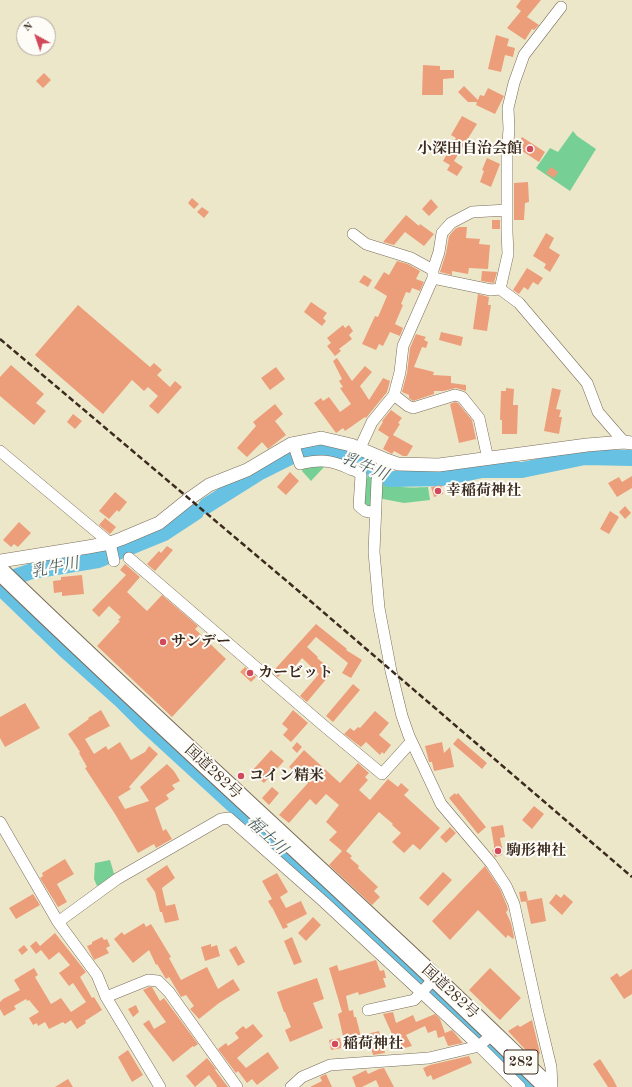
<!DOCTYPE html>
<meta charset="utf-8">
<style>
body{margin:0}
#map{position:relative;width:632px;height:1087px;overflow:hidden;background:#ede7ca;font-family:"Old Standard TT",serif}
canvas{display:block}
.north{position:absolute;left:16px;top:16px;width:40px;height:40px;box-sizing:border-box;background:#fdfcf7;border:1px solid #afa8a0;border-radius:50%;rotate:320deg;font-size:11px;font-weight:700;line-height:16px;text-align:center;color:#3b2a1e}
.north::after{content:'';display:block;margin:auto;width:14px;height:18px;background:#d1495b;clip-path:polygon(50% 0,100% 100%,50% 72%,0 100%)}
</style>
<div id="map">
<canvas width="632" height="1087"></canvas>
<div class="north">N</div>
</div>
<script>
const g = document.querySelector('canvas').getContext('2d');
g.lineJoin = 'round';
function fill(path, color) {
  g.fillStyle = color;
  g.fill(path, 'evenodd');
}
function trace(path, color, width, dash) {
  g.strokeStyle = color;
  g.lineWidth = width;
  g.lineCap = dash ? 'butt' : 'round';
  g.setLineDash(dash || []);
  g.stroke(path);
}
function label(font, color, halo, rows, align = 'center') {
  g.font = font + ' "Old Standard TT","Noto Serif JP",serif';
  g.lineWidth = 4;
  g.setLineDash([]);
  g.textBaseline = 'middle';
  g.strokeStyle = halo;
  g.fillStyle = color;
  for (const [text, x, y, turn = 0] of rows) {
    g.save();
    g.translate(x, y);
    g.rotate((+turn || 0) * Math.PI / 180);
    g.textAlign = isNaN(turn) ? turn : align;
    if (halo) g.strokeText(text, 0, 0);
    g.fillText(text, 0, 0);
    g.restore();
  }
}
fill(new Path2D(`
 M573,131L577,136L596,149L570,191L536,168L550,148L558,152Z
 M304,464L325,466L311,481L302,471Z
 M368,475L374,478L372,510H365L362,490Z
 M380,481C398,488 408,488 428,487L430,500L404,503L378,498Z
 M110,860L115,877L97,886L94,879L95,863Z`), '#76d096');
trace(new Path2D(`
 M206,506L260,472L292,456L311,451L348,456L390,479L444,478L482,470H522L585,457L632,458
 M0,582L32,571L98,560L164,533L196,512
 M0,587L65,650L122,701L146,725L289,856L414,974L472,1034L532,1087`), '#66c1e3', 16);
fill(new Path2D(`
 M521,0H541L527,17L539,25L534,30L532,29L525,40L507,28L521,11L516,7Z
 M496,35L509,39L507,46L515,48L513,57L505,55L501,72L488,69Z
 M423,65L440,66V70H454V78L443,79V95H422Z
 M44,73L51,80L43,88L36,81Z
 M464,86L478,100L480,95L484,96L488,88L504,96L495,114L476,105L477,102H468L458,92Z
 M462,116L477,124L454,161L463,167L457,176L447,170L450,165L443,161L456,138L451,135Z
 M522,137L545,152L539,162L516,147Z
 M487,158L500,164L491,187L480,182L484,171L482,170Z
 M551,167L558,172L554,178L546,173Z
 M528,182L529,202L525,203L524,220H514V183Z
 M192,198L199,204L194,209L188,203Z
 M431,199L438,207L429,216L422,209Z
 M202,207L209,212L204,218L197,212Z
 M406,215L419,226L420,224L434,234L424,246L405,232L394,245L383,242Z
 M492,220H500V229H492Z
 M459,227H467L466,238L480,239L479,244L490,245L488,269L469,268L468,274L452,271V275L440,272L446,253L449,236L455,229Z
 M546,233L554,238L549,248L560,255L550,272L544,268L546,264L533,256Z
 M397,261L408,264L420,271L416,279L424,282L420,291L412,288L410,293L406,292L401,304L403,305L395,324L403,328L400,336L390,332L383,346L379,344L376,350L362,344L375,316L378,317L387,296L374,288L384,272L389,275Z
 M527,268L543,278L538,285L533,282L528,290L524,287L519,294L513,290Z
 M482,271L497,272L494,283L481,281Z
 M364,275L372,280L368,287L359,282Z
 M478,294L489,297L488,305H491L487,331L473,329Z
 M311,302L327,313L323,318L326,321L322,326L304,312Z
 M78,305L150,367L154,363L162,370L157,375L170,387L175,381L182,387L158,414L149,406L158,396L148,387L144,391L132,380L103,414L35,355Z
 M343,325L345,328L349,325L353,331L349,335L352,339L339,349L341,351L335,356L327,346L331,343L327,338Z
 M441,332L463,337L461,346L439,340Z
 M416,334L426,337L424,340L428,342L426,348L422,347L414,367L434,372L433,375L451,376V383L466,385V391L456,388L443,391H434V394L413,401L409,398V395L402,392L407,373L410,348Z
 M337,358L352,381L365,366L372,372L360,386L369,400L383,378L390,381L387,392L366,418L365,417L345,431L343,428L336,433L314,403L321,398L323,401L329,397L340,412L351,404L340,388L343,387L339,381L342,379L333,361Z
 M11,365L44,394L36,403L46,411L34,425L0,396V377Z
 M276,367L285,379L270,390L261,378Z
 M506,388L514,389L513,405H518L517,434H502V420H500L501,391H506Z
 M552,388L561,390L556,409L561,410L559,417H562L559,434L544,431Z
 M455,402L458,403L472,420L476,439L459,443L450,404Z
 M275,404L283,414L275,421L286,435L268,449L262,442L247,457L237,448L256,426L253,422Z
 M391,410L402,418L398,423L400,424L393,435L413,446L407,456H403L394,451L392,454L383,449L389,437L378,430L383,422L382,421Z
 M73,414L82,421L75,429L67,422Z
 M290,472L299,481L286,495L277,487Z
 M632,476V488L617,497L608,483L619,477L622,482Z
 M441,485L443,494L434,497L431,487Z
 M115,492L127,502L119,512L117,510L109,519L99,511Z
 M625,506L631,513L625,519L619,512Z
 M610,511L619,517L609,534L600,529Z
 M105,518L116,527L110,534L99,525Z
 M19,522L31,533L18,547L14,544L11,547L3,540Z
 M167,546L173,550L155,571L147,564L159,551L161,553Z
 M125,564L140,577L127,592L147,611L162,595L198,626L195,629L226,659L172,717L97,646L120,621L118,620L121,617L109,606L99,617L92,610L126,575L120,570Z
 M82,575L84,594L62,596V592L54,593L53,581L61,580V577Z
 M316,624L347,649L346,650L362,660L351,678L342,673L348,663L316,637L307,647L318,657L317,658L333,671L307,702L300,696L319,674L302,658L294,668L290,665L278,677L272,672L275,668H276Z
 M245,667L256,677L251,682L240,672Z
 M353,684L360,690L333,722L326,716Z
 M25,703L40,728L5,747L0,738V717Z
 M101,710L110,726L85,739L94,754L106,746L108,750L120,742L131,760L145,752L149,746L158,754L129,787L131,789L118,797L125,809L149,801L140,787L167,764L174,771L180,781L172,785L175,789L166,795L169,799L155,808L163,831L166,829L172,839L156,848L154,844L138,853L115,814L85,768L87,767L79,753L80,752L68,734L89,719L88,718Z
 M293,710L308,723L291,742L283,735L288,729L282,724Z
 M375,711L389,723L379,735L391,745L384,754L382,752L380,755L366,742L361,747L344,734L350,728L354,731L358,727L360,728Z
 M458,738L487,763L482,769L453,744Z
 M297,742L302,747L297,753L292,748Z
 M442,742L444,753L450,747L454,767L434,771L432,762H429L425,746Z
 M271,750L284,761L264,783L251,772Z
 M304,750L340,783L358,763L369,773L365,777L368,780L359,790L370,800L388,779L398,787L401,783L409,790L404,795L440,828L420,850L413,844L404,853L392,842L401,833L392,825L393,824L379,812L346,851L352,856L350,858L359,866L358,868L378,887L374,891L380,897L372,905L329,865L342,851L329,840L337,832L326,822L339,805L326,794L316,805L310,799L289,823L279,815L308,783L289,767Z
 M272,787L279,793L269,805L262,798Z
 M455,793L456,795L458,793L486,827L478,834L449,798Z
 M534,806L544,814L532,829L522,820Z
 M503,825L505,837L500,838L503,852L501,853L502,855L495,857L492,850L494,849V845L491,827Z
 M450,827L456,833L446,843L440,837Z
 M65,859L74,874L57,884L67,902L58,907L40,878L43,876L42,873Z
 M167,865L175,878L162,888L166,906L175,904L179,920L165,923L162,912H160L155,892L146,879Z
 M485,866L500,889L507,906L508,910L506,912L511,923L514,937L513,939L508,935L506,938L478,910L450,940L432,921Z
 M443,872L452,880L428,906L419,898Z
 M277,873L288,892L280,897L286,908L301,901L307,914L287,924L286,923L288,927L283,929L272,907V908L268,901L272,899L262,881Z
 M526,891L528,901L521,902L519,892Z
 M33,894L40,905L16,919L9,908Z
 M556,894L561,898L564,894L573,902L562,915L549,903Z
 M542,898L546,921L531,924L526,901Z
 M313,917L321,925L306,941L298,933Z
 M144,923L146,927L151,924L171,957L169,958L181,980L207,967L218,989L233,979L240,990L219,1003L199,1019L190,1009L194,1006L186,995L181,997L169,977L166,979L157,964L156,965L149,950L133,963L114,939L122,932L124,935Z
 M55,933L86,972L80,977L92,998L94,997L102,1010L85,1021L86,1023L77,1029L71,1020L65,1024L63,1022L49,1029L45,1022L38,1026L37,1023L33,1025L29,1018L39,1012L29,1000L27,1001L26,999L14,1006L16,1009L4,1016L0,1009V1002L3,999L20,990L14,980L34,968L38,975L35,977L51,1004L61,998L71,1012L86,1002L73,983L69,986L59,973L70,965L59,952L49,960L41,950L36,954L30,946L36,941L40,946Z
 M102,937L104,940L107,939L110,946L106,948L109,953L94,960L87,946L92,944V942Z
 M292,937L302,962L294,965L284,941Z
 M211,944V947L217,945L220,956L205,961L201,947Z
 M24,945L28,950L22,955L18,950Z
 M236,946L245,962L238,966L229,950Z
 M376,960L380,971L384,970L386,978H383L386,987L359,995L358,992L346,996L349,1011L353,1010L354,1017H356L361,1037L344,1041L338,1014L342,1012L329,968L337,965L339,971Z
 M490,968L521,998L500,1020L469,990Z
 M632,969V994L624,999L610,978L617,973L620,977Z
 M317,978L324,999L313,1003L323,1028L290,1042L285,1030L291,1027L285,1012H284L277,992Z
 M149,987H152L160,1001L164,998L198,1044L194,1047L193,1046L173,1062L143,1024L149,1020L154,1029L166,1022L143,990Z
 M136,1005L139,1012L133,1017L128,1009Z
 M393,1012L396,1023L413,1015L416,1022L435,1014L440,1019L445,1033L452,1030L463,1043L448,1046L444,1036L438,1038L436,1030L428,1033L425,1026L406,1035L412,1046L401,1049L400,1041L396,1043L383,1014Z
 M532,1020L540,1053L534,1059L508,1031L518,1025L520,1027Z
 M253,1024L263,1036L237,1058L246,1068L268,1052L279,1068L257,1085L252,1079L247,1083L238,1071L236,1073L218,1049L226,1043L228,1046L239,1038L235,1033L243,1026L246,1029Z
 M379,1031L385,1053L373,1055L367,1034Z
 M340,1038L342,1048L331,1050L329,1040Z
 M128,1050L143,1075L132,1082L118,1057Z
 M469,1056L472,1063L433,1080L431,1075L427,1077L423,1068L430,1065Z
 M207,1058L216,1069L215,1070L228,1087H216L217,1086L209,1075L195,1087L186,1076Z
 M600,1059L613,1079L617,1087H608L593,1064Z
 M384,1068L394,1087H379L376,1080L362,1087H356L352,1077L366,1070L368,1074L379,1069Z
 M326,1074L332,1087H310L322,1081L320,1077Z
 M68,1079L73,1087H55Z`), '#ec9e7a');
const minor = new Path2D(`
 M353,234L366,244L411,258L433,270V278L403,346L400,372L394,395L372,422L360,448
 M433,270L439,252L442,233L451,223L472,212L507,210
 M433,278L491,290L500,289L519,303L587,383L598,412L624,442
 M500,289L508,254L507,232V155L509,129L508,108L514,83L524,55L561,7
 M394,395L408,406L413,408L455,395L462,397L479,418L488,459
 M293,443L300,464C320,459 332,460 350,469C355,470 358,471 361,475L359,506L365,511L375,513
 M0,451L110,543L114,561
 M384,459L377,480L374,552L379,608L391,671L402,716L409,736L441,804L491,863L506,886L514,904L538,1013L551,1067L552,1087
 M129,558L323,725L382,774L411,742
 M0,822L58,922L97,975L106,997L160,1087
 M58,922L117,879L221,819L229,818L324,902L479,1046L520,1087
 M106,997L148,980L158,981L169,992L237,1087
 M368,1010L414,1000L435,978
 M291,1087L302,1077L330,1065L429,1058L479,1046L488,1038L496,1035`);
const tertiary = new Path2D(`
 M0,561L88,547L110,543L121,539L159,523L189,499L209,485L247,470L291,444L321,438L351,445L384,459L398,464L439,465L587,445L624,442L632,443`);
const trunk = new Path2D(`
 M0,571C129,696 262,816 392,938C445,987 496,1037 548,1087`);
trace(minor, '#796c5a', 12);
trace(tertiary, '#796c5a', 14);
trace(trunk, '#796c5a', 20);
trace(minor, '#fff', 11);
trace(tertiary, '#fff', 13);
trace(trunk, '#fff', 18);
trace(new Path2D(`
 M0,339L308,599L632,877`), '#3b2a1e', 2.5, [6, 3]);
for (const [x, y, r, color] of [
 [530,149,4,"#d1495b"],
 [438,491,4,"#d1495b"],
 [163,642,4,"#d1495b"],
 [250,673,4,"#d1495b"],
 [241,776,4,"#d1495b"],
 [498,851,4,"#d1495b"],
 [335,1044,4,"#d1495b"]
]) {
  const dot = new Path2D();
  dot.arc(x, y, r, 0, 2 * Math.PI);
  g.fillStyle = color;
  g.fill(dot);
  trace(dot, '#fdfcf7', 1.5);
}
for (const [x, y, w] of [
 [521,1062,34]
]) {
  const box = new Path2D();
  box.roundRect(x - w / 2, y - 12, w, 24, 3);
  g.fillStyle = '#fdfcf7';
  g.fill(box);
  trace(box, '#3b2a1e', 1);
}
label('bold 14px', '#3b2a1e', null, [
 ["282",521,1062]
]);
label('bold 15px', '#3b2a1e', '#fdfcf7', [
 ["小深田自治会館",522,149,"right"],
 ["幸稲荷神社",446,491],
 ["サンデー",171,642],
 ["カービット",258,673],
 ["コイン精米",249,776],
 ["駒形神社",506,851],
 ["稲荷神社",343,1044]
], 'left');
label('15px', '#3b2a1e', '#fdfcf7', [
 ["国道282号",213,772,43],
 ["国道282号",450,992,43]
]);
label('italic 16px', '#4a5f63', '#fdfcf7', [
 ["乳牛川",365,467,23],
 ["乳牛川",55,568,-11],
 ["福士川",267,836,43]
]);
</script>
